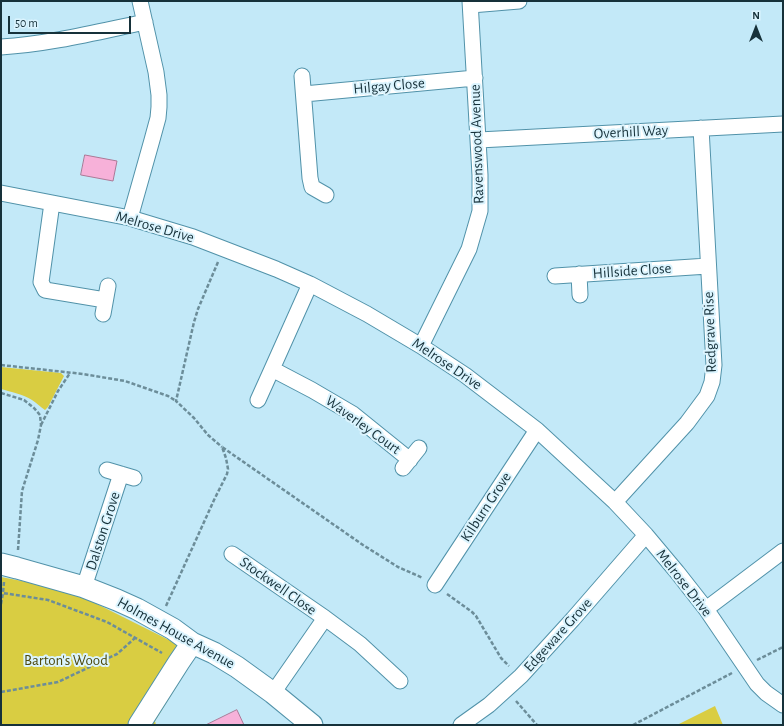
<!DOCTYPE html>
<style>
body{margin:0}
#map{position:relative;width:784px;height:726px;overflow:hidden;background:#c3e9f8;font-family:"Alegreya Sans",sans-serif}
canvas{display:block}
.frame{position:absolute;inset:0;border:2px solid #16313a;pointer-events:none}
.north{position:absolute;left:736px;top:8px;width:40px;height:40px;-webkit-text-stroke:3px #dbf4fe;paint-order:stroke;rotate:0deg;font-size:11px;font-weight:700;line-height:16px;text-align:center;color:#16313a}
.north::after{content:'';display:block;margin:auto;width:14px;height:18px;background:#16313a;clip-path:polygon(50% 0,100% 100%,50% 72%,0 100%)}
.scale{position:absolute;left:8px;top:16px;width:123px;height:18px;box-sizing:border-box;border:2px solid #16313a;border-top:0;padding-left:5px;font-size:12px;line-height:14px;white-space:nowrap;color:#16313a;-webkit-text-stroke:3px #dbf4fe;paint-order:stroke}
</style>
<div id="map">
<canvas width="784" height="726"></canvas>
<div class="frame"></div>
<div class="north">N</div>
<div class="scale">50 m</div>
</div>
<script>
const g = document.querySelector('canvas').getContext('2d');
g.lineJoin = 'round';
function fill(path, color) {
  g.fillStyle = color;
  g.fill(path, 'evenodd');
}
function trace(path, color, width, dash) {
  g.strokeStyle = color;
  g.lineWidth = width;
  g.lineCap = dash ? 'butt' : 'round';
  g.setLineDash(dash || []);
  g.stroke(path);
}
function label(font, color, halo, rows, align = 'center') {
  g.font = font + ' "Alegreya Sans",sans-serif';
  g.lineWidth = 4;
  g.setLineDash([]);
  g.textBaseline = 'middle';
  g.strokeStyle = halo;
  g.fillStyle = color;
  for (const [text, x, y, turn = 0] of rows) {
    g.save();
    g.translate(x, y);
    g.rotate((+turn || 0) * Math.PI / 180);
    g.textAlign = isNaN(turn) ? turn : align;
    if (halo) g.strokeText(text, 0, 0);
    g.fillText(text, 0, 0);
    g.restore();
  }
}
fill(new Path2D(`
 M1,367L61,373L64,376L48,407L45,410C40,407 37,403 32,400C23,394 11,392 1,389Z
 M1,577L69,590L197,654L155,721L156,725H1Z
 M715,706L723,725H677Z`), '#d9cd42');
const building = new Path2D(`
 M85,155L117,161L113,181L81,175Z
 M237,710L244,725H206Z`);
fill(building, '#f7b1d9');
trace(building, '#ab7996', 1);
const street = new Path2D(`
 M471,5L519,1
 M1,47C50,44 97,32 145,22
 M302,76L310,178L312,187L326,195
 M304,94L475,78
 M479,140L783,124
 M1,193L130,218L193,237L276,269L310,284L367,314L421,346L465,375L537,430L615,502L646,535L677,572L706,609L757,684L766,693L783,705
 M52,203L41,282L45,290L105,300
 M130,218L152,140L158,118L159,107V95L156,72L140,1
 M579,274L580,295
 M555,276L708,266
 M310,284L272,369L312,390L353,414L410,460
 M103,314L108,286
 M421,346L469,249L480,211V175L470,1
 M258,400L272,369
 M403,468L419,448
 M107,470L134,478
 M615,502L687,423L707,396L712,382L714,365L701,128
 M232,554L325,618L273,693
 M435,585L537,430
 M84,587L121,474
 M706,609L783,551
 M325,618L360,644L400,681
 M461,725L489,705L521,676L573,619L646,535`);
const secondary = new Path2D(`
 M1,564L17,568L84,587L117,600L137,609L173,629L192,643L214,653L237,667L273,693L312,725
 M139,725L179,662L192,643`);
trace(street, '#5192a9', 17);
trace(secondary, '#5192a9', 23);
trace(new Path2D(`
 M218,262L198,309L194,322L176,401L194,418L208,435L222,447
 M1,365L83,374L125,381L168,396L176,401
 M1,393L24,400L34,408L40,415L41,425L38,440L22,491L18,550
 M41,425L58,391L70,373
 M4,582L3,593L48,600L107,622L162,653
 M447,594L472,612L476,616L501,658L509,666
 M1,604L3,593
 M166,606L214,500L227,474L228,469L226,458L222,447L363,545L398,567L423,578
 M757,660L783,647
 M1,692L58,682L117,654L135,638
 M516,701L537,725
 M633,725L732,673`), '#6c8d99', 2.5, [4, 2]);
trace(street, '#fff', 15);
trace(secondary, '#fff', 21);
label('15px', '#16313a', '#dbf4fe', [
 ["Hilgay Close",389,86,-5],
 ["Overhill Way",631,132,-3],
 ["Ravenswood Avenue",477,144,-92],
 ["Melrose Drive",155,227,16],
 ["Hillside Close",632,271,-4],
 ["Redgrave Rise",710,332,-92],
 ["Melrose Drive",447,364,34],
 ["Waverley Court",363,425,36],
 ["Kilburn Grove",486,507,-57],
 ["Dalston Grove",103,531,-72],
 ["Melrose Drive",684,583,52],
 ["Stockwell Close",278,586,35],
 ["Holmes House Avenue",176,633,29],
 ["Edgeware Grove",558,635,-48]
]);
label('15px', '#4e490d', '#dbf4fe', [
 ["Barton's Wood",66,660]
]);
</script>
